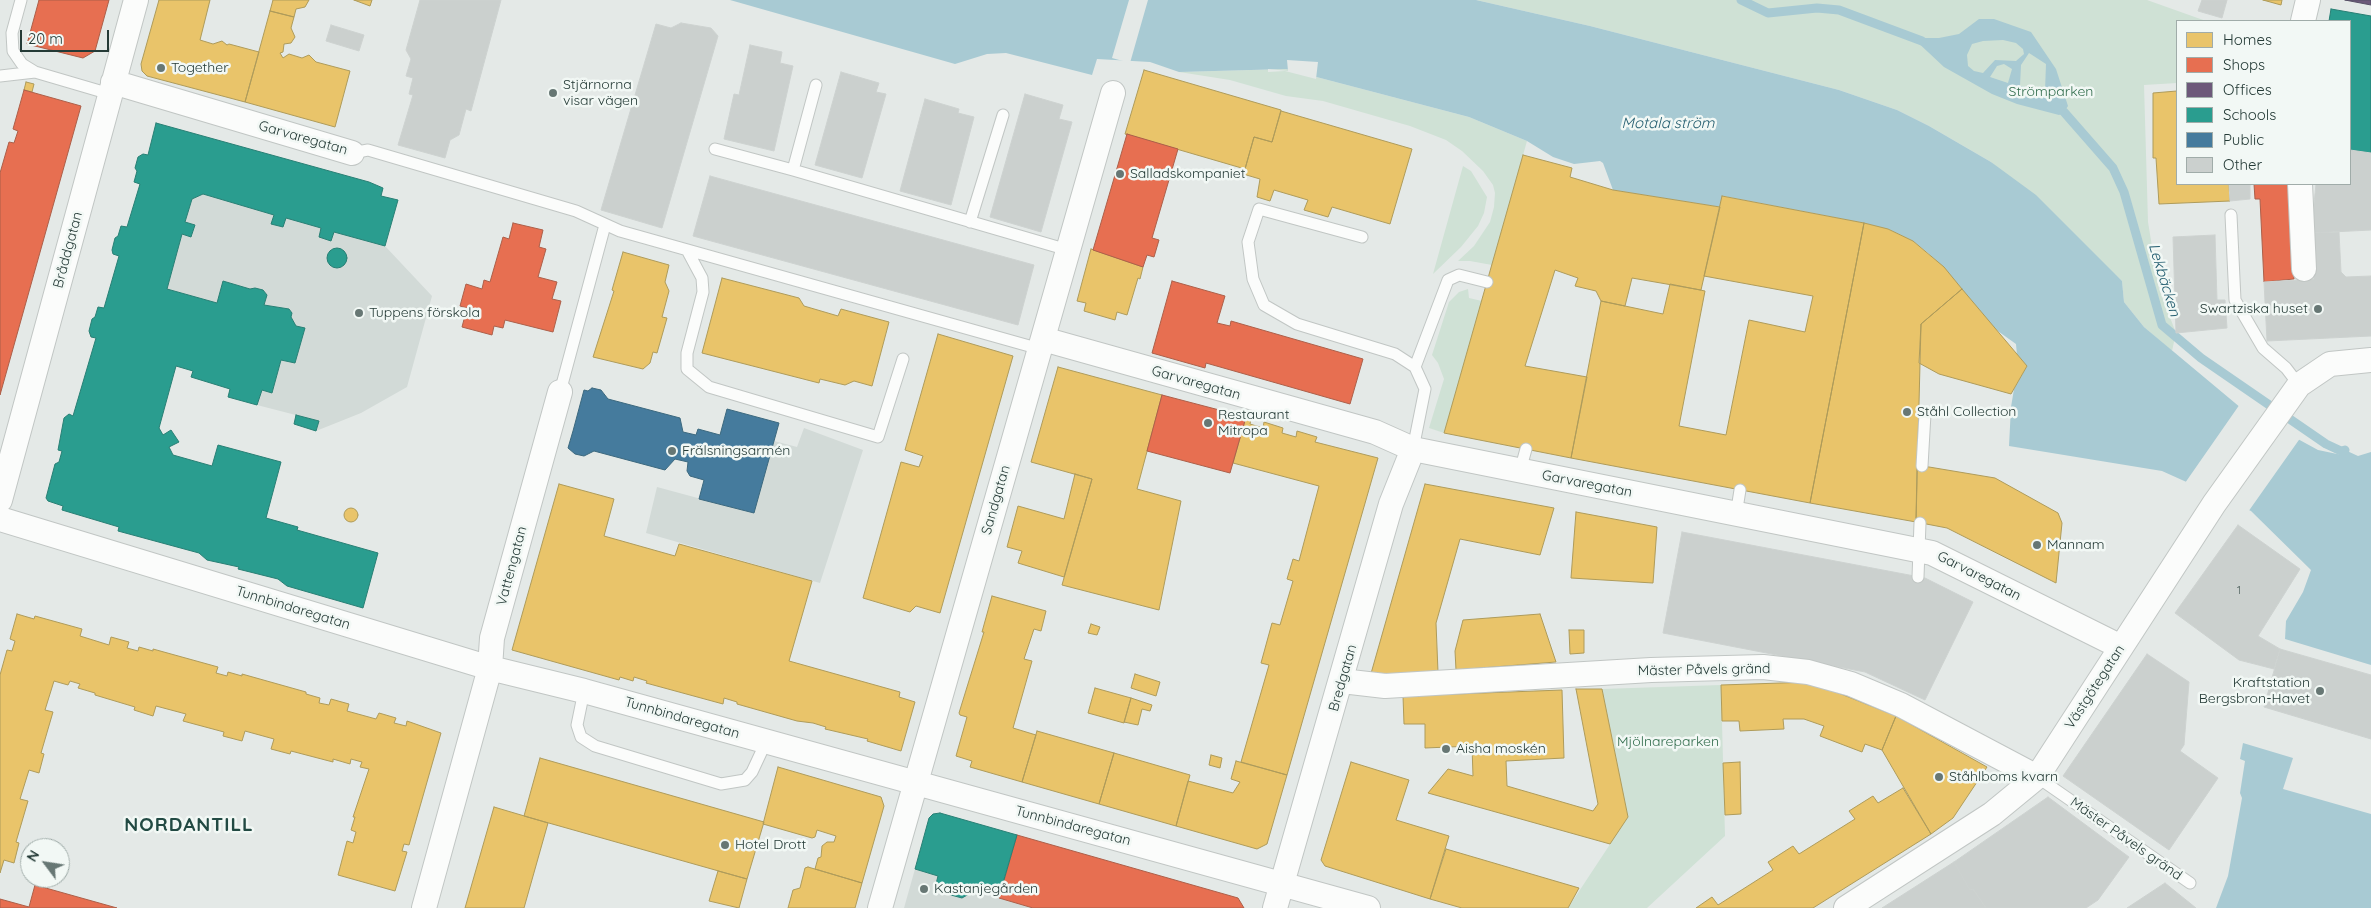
<!DOCTYPE html>
<meta charset="utf-8">
<style>
body{margin:0}
#map{position:relative;width:2371px;height:908px;overflow:hidden;background:#e4e9e7;font-family:Quicksand,sans-serif}
canvas{display:block}
.legend{position:absolute;left:2176px;top:20px;width:175px;height:165px;box-sizing:border-box;background:#f2f8f5;border:1px solid #a0aca9;margin:0;padding:6px 9px;list-style:none;font-size:15px;color:#243a36}
.legend li{display:flex;align-items:center;gap:10px;height:25px}
.legend b{width:25px;border:1px solid #a0aca9}
.north{position:absolute;left:20px;top:838px;width:50px;height:50px;box-sizing:border-box;background:#f2f8f5;border:1px solid #a0aca9;border-radius:50%;rotate:301deg;font-size:14px;font-weight:700;line-height:20px;text-align:center;color:#243a36}
.north::after{content:'';display:block;margin:auto;width:18px;height:22px;background:#677774;clip-path:polygon(50% 0,100% 100%,50% 72%,0 100%)}
.scale{position:absolute;left:20px;top:30px;width:89px;height:22px;box-sizing:border-box;border:2px solid #243a36;border-top:0;padding-left:6px;font-size:15px;line-height:18px;white-space:nowrap;color:#243a36;-webkit-text-stroke:4px #f2f8f5;paint-order:stroke}
</style>
<div id="map">
<canvas width="2371" height="908"></canvas>
<ul class="legend">
<li><b style="height:14px;background:#e9c46a"></b>Homes</li>
<li><b style="height:14px;background:#e76f51"></b>Shops</li>
<li><b style="height:14px;background:#6d597a"></b>Offices</li>
<li><b style="height:14px;background:#2a9d8f"></b>Schools</li>
<li><b style="height:14px;background:#457b9d"></b>Public</li>
<li><b style="height:14px;background:#cbd0ce"></b>Other</li>
</ul>
<div class="north">N</div>
<div class="scale">20 m</div>
</div>
<script>
const context = document.querySelector('canvas').getContext('2d');
context.lineJoin = 'round';
function fill(path, color) {
  context.fillStyle = color;
  context.fill(path, 'evenodd');
}
function poly(rows) {
  const path = new Path2D();
  for (const r of rows) {
    if (r.length === 3) {
      path.moveTo(r[0] + r[2], r[1]);
      path.arc(r[0], r[1], r[2], 0, 2 * Math.PI);
      continue;
    }
    path.moveTo(r[0], r[1]);
    for (let i = 2; i < r.length; i += 2) path.lineTo(r[i], r[i + 1]);
  }
  return path;
}
function strokePath(path, color, width, dash) {
  context.strokeStyle = color;
  context.lineWidth = width;
  context.lineCap = dash ? 'butt' : 'round';
  context.setLineDash(dash || []);
  context.stroke(path);
}
function write(font, color, halo, rows, align = 'center') {
  context.font = font + ' Quicksand,sans-serif';
  context.lineWidth = 5;
  context.setLineDash([]);
  context.textBaseline = 'middle';
  context.strokeStyle = halo;
  context.fillStyle = color;
  for (const [text, x, y, turn = 0] of rows) {
    context.save();
    context.translate(x, y);
    context.rotate((+turn || 0) * Math.PI / 180);
    context.textAlign = isNaN(turn) ? turn : align;
    if (halo) context.strokeText(text, 0, 0);
    context.fillText(text, 0, 0);
    context.restore();
  }
}
fill(poly([
 [203,194,274,215,272,224,283,227,286,218,321,228,331,241,334,232,385,246,432,296,407,387,361,413,316,431,319,421,257,405,262,390,272,393,281,360,295,363,305,329,296,326,291,317,292,313,289,309,264,305,267,295,263,290,250,289,224,281,217,303,167,289,182,234,192,236,195,225,185,222,192,199],
 [804,428,863,450,820,583,646,533,657,487,753,513,774,441,797,447],
 [915,869,938,876,936,884,940,892,962,898,969,894,972,885,1000,893,999,898,1033,908,904,908]
]), '#d2dad7');
fill(poly([
 [1476,0,2147,0,2206,21,2177,21,2177,83,2144,85,2148,222,2159,289,2176,333,2172,351,2144,327,2124,302,2122,281,1991,162,1929,126,1897,110,1839,90,1590,26],
 [1286,69,1469,117,1527,141,1492,265,1470,261,1458,261,1474,246,1490,222,1494,207,1495,193,1493,185,1483,171,1462,151,1446,140,1410,126,1323,101,1286,96,1230,80,1179,72],
 [1463,166,1471,171,1487,197,1484,213,1478,226,1461,247,1433,274],
 [1468,289,1469,298,1482,301,1444,433,1429,428,1444,379,1438,363,1432,355,1449,302,1459,292],
 [1721,685,1725,836,1647,908,1568,908,1628,817,1602,689]
]), '#cfe1d5');
fill(poly([
 [730,0,1476,0,1590,26,1839,90,1897,110,1929,126,1991,162,2036,195,2122,281,2124,302,2144,327,2241,408,2318,450,2342,455,2345,450,2358,456,2371,452,2371,665,2285,639,2286,621,2303,592,2311,570,2251,511,2162,471,2009,446,2011,407,2014,389,2027,366,2017,355,2016,344,1995,329,1944,268,1928,253,1913,241,1888,229,1864,223,1723,196,1720,207,1613,190,1603,163,1600,161,1574,164,1553,157,1527,141,1469,117,1286,69,1179,72,1150,62,1097,59,1092,75,1006,53,987,54,955,64],
 [1979,19,1994,19,2031,32,2056,69,2068,106,2064,112,2059,115,2017,104,1992,94,1944,67,1913,38,1939,38,1959,34],
 [2003,40,2016,43,2023,49,2024,54,2016,61,1995,60,1983,73,1974,71,1968,66,1967,55,1972,44,1983,41],
 [2029,53,2046,64,2045,91,2020,86,2021,65],
 [2004,64,2012,69,2008,83,1990,77,1997,66],
 [2243,743,2293,758,2283,789,2371,814,2371,908,2216,908,2228,876,2242,798,2240,793,2245,761,2240,759]
]), '#a8cad3');
fill(poly([
 [1129,0,1148,0,1130,63,1112,58],
 [1287,60,1318,62,1316,79,1285,71,1268,72,1268,69,1288,71],
 [2240,404,2301,437,2248,512,2185,483]
]), '#e4e9e7');
const homes = poly([
 [159,0,210,0,200,40,213,44,222,41,227,45,229,44,259,52,245,102,147,76,142,71,141,64,159,0],
 [273,0,309,0,305,7,296,9,294,17,270,11,273,0],
 [354,0,372,0,370,6,354,0],
 [2263,0,2282,0,2281,5,2263,0],
 [270,11,294,17,291,28,295,37,291,43,284,44,283,52,280,53,283,58,289,54,302,58,309,55,316,62,350,71,335,127,245,102,270,11],
 [1144,70,1281,110,1272,142,1254,137,1245,169,1125,134,1144,70],
 [26,82,34,84,32,92,24,90,26,82],
 [2177,91,2177,184,2229,184,2230,201,2159,204,2156,158,2153,158,2153,93,2177,91],
 [1281,111,1412,149,1390,224,1332,207,1328,217,1304,210,1308,200,1274,190,1270,201,1257,197,1260,179,1243,174,1245,169,1254,137,1272,142,1281,111],
 [1523,155,1572,168,1570,177,1613,190,1720,207,1701,290,1632,278,1625,306,1601,301,1596,291,1575,286,1578,278,1555,270,1525,366,1587,377,1571,458,1444,433,1523,155],
 [1722,196,1864,223,1810,503,1571,458,1601,301,1663,314,1670,284,1705,291,1679,426,1726,435,1749,320,1805,332,1813,296,1704,276,1722,196],
 [1864,223,1888,229,1913,241,1944,267,1962,289,1921,324,1916,522,1810,503,1864,223],
 [1091,249,1143,267,1140,279,1138,278,1127,315,1117,312,1115,320,1084,311,1086,303,1077,301,1091,249],
 [623,252,669,265,665,282,669,291,662,317,667,318,657,353,653,352,650,363,643,369,593,357,614,291,612,290,623,252],
 [722,278,799,298,804,306,838,316,841,309,889,322,872,386,854,381,845,385,820,379,819,383,702,353,722,278],
 [1962,289,2027,366,2011,394,1939,374,1919,363,1921,324,1962,289],
 [938,334,1013,356,940,613,916,606,910,612,863,598,901,462,919,467,923,456,905,450,938,334],
 [1058,367,1162,395,1137,489,1181,501,1159,610,1062,585,1092,479,1031,462,1058,367],
 [1246,417,1251,419,1250,424,1263,428,1264,422,1283,428,1282,433,1296,437,1297,431,1317,437,1315,442,1378,458,1287,775,1241,762,1269,665,1261,663,1272,623,1280,625,1293,581,1287,579,1293,559,1299,561,1319,486,1233,463,1246,417],
 [1917,465,1995,478,2058,513,2062,523,2056,583,1947,528,1916,522,1917,465],
 [1075,474,1092,479,1064,577,1018,563,1022,551,1007,547,1018,506,1064,519,1075,474],
 [559,484,614,499,604,536,675,556,679,544,812,581,789,661,900,692,899,697,915,702,901,751,867,741,868,739,825,729,826,727,813,723,797,721,737,704,737,702,724,698,723,704,646,683,647,681,634,677,633,681,620,677,619,680,512,650,559,484],
 [1425,484,1554,508,1540,555,1460,539,1436,623,1438,672,1370,677,1425,484],
 [351,515,7],
 [1576,512,1657,527,1653,583,1571,578,1576,512],
 [992,596,1046,611,1041,631,1034,629,1024,659,1032,661,1013,728,1036,735,1022,782,970,767,972,761,956,756,967,717,960,715,959,713,984,632,982,632,992,596],
 [17,614,34,619,35,616,82,629,80,636,109,645,111,637,129,642,127,648,138,651,139,647,153,651,153,649,218,667,216,673,227,676,228,672,242,676,242,674,306,692,306,694,320,698,319,703,329,705,331,699,349,704,347,711,376,719,379,713,396,718,394,723,406,726,407,721,441,733,409,845,404,844,402,851,407,852,395,891,338,875,347,841,353,843,356,832,351,830,355,817,353,817,369,769,360,767,362,762,351,759,350,764,333,759,333,762,291,751,290,754,271,749,274,739,245,731,242,741,223,736,224,732,183,721,186,714,156,706,153,716,134,710,135,707,95,695,95,693,78,688,80,684,70,681,68,685,54,681,45,710,53,712,41,753,44,754,39,773,29,770,20,799,28,801,16,842,19,843,14,863,4,860,0,873,0,675,7,650,12,651,15,641,10,639,17,614],
 [1540,614,1556,662,1456,670,1455,651,1463,620,1540,614],
 [1091,624,1100,627,1097,635,1088,633,1091,624],
 [1569,630,1584,630,1584,653,1570,654,1569,630],
 [1135,674,1160,682,1156,696,1131,688,1135,674],
 [1811,682,1896,716,1882,750,1865,744,1862,752,1820,736,1824,726,1804,719,1783,719,1784,729,1740,731,1739,721,1722,721,1721,685,1811,682],
 [1095,688,1131,698,1124,723,1088,713,1095,688],
 [1576,689,1602,689,1628,817,1610,844,1428,793,1448,769,1473,776,1472,746,1425,748,1425,724,1404,724,1403,696,1562,690,1564,758,1506,761,1507,786,1593,811,1598,804,1576,689],
 [1131,698,1152,705,1150,711,1142,709,1138,725,1124,722,1131,698],
 [1896,716,1987,767,1953,818,1931,834,1882,750,1896,716],
 [1037,731,1114,753,1099,804,1022,782,1037,731],
 [1114,753,1190,775,1176,826,1099,804,1114,753],
 [1211,755,1222,758,1220,768,1209,765,1211,755],
 [540,758,764,822,747,879,524,816,540,758],
 [1236,761,1287,775,1267,844,1257,849,1176,826,1188,781,1233,793,1240,782,1231,779,1236,761],
 [1351,762,1409,780,1396,820,1449,836,1430,899,1325,866,1321,860,1351,762],
 [1740,762,1741,814,1725,815,1723,763,1740,762],
 [778,767,881,797,884,806,862,883,815,869,818,858,821,857,822,846,827,842,834,842,836,836,817,830,815,837,812,838,763,824,778,767],
 [1903,788,1931,834,1813,908,1696,908,1712,897,1718,905,1773,870,1768,862,1793,846,1799,854,1855,819,1849,811,1873,796,1878,803,1903,788],
 [494,807,548,823,524,908,465,908,494,807],
 [1446,849,1579,888,1568,908,1462,908,1430,899,1446,849],
 [808,867,862,883,855,908,788,908,793,890,800,888,805,868,808,867],
 [718,871,747,879,739,908,709,901,718,871]
]);
fill(homes, '#e9c46a');
strokePath(homes, '#ae9b5a', 1);
const shops = poly([
 [39,0,109,0,95,51,83,58,27,44,39,0],
 [24,90,81,106,0,395,0,173,9,142,14,143,18,131,13,129,24,90],
 [1127,134,1178,149,1152,238,1159,240,1154,257,1147,255,1143,267,1093,250,1127,134],
 [2254,184,2288,184,2294,279,2264,282,2260,199,2255,199,2254,184],
 [513,223,543,230,539,247,546,249,538,277,557,282,552,299,561,301,553,332,505,320,503,328,494,326,492,335,462,327,467,308,460,306,466,284,482,289,484,280,490,282,503,237,509,239,513,223],
 [1172,281,1225,296,1217,323,1230,326,1231,321,1363,359,1350,404,1206,363,1205,368,1152,353,1172,281],
 [1162,395,1246,417,1230,473,1147,451,1162,395],
 [1017,835,1238,898,1244,908,1033,908,999,898,1017,835],
 [35,885,117,908,0,908,0,899,29,907,35,885]
]);
fill(shops, '#e76f51');
strokePath(shops, '#ac5f49', 1);
const offices = poly([
 [2345,0,2371,0,2371,5,2345,0]
]);
fill(offices, '#6d597a');
strokePath(offices, '#575066', 1);
const schools = poly([
 [2331,9,2371,16,2371,153,2350,150,2350,21,2329,21,2331,9],
 [156,123,369,182,383,188,381,196,398,200,385,246,334,232,331,241,319,237,321,228,286,218,283,227,271,224,274,215,203,194,192,199,185,222,195,225,191,237,182,234,167,289,217,303,223,281,250,289,255,288,263,290,267,295,264,305,289,309,292,313,291,317,296,326,305,328,295,363,281,360,272,393,262,390,257,405,228,397,230,389,191,377,193,371,176,366,159,428,163,435,171,430,179,442,169,447,173,455,212,466,218,445,281,462,266,518,298,527,297,530,378,553,363,608,287,586,278,579,238,569,239,567,207,560,199,553,118,531,119,527,62,510,63,506,48,501,46,498,55,464,59,462,62,451,58,450,64,418,69,414,73,416,96,338,91,337,89,331,92,319,95,317,98,307,104,308,119,256,113,254,112,250,115,238,118,236,121,226,127,227,140,184,134,182,137,171,135,168,138,157,143,154,148,155,156,123],
 [337,258,10],
 [296,415,319,421,316,431,294,424,296,415],
 [940,813,1017,835,1000,893,972,885,969,894,962,898,940,892,936,884,938,876,915,869,929,818,933,814,940,813]
]);
fill(schools, '#2a9d8f');
strokePath(schools, '#287f74', 1);
const public = poly([
 [592,388,601,390,608,399,680,418,683,432,696,435,698,429,720,435,727,409,779,423,754,513,699,499,704,480,690,476,687,471,688,462,675,459,665,470,594,451,584,456,575,454,568,448,573,431,584,390,588,391,592,388]
]);
fill(public, '#457b9d');
strokePath(public, '#3b687e', 1);
strokePath(poly([
 [1741,0,1768,13,1817,8,1839,10,1922,41],
 [2055,105,2064,112,2113,168,2124,192,2162,325,2201,358,2326,444,2341,451,2345,450]
]), '#a8cad3', 9);
const building = poly([
 [420,0,501,0,471,111,466,109,459,135,450,140,445,158,398,145,413,95,409,94,413,78,406,76,411,59,406,50,420,0],
 [2202,0,2227,0,2222,18,2198,11,2202,0],
 [681,23,711,28,718,36,662,228,601,210,656,24,671,28,681,23],
 [331,25,364,35,359,51,326,41,331,25],
 [750,45,782,52,780,63,793,66,774,151,724,139,734,94,739,95,750,45],
 [841,72,879,83,876,92,886,94,862,178,815,165,841,72],
 [1025,94,1063,105,1059,119,1072,122,1041,232,990,217,1025,94],
 [925,99,959,109,958,113,974,117,951,205,900,191,925,99],
 [2350,150,2371,153,2371,230,2311,233,2316,184,2350,184,2350,150],
 [710,176,1034,265,1018,325,693,236,710,176],
 [2229,184,2254,184,2250,185,2250,199,2230,201,2229,184],
 [2339,232,2341,272,2346,277,2371,276,2371,336,2267,341,2264,282,2314,279,2311,233,2339,232],
 [2215,235,2217,300,2225,300,2227,328,2176,333,2173,237,2215,235],
 [2238,525,2300,569,2258,636,2280,649,2274,669,2239,660,2175,613,2238,525],
 [1682,532,1925,578,1973,602,1925,700,1865,672,1663,633,1682,532],
 [2280,649,2371,675,2371,739,2264,707,2280,649],
 [2147,654,2189,682,2184,745,2180,751,2218,778,2169,850,2063,776,2147,654],
 [2048,797,2129,857,2098,900,2086,908,1986,908,1973,889,1970,890,1954,862,2048,797],
 [1954,862,1970,890,1973,889,1986,908,1882,908,1954,862],
 [2165,883,2196,908,2127,908,2165,883]
]);
fill(building, '#cbd0ce');
strokePath(building, '#cdd2d0', 1);
const service = poly([
 [21,0,12,33,13,51,22,64,35,72,110,94],
 [0,76,35,72],
 [715,149,793,170,1068,250],
 [352,153,368,150,576,211,620,231,1040,349],
 [793,170,816,85],
 [2231,215,2235,300,2263,348,2286,368,2299,385],
 [970,222,1003,115],
 [1362,237,1259,209,1248,242,1253,279,1264,305,1297,324,1395,354,1415,367,1425,389,1413,449],
 [687,250,702,278,703,292,687,353,687,369,709,387,878,437,903,359],
 [1415,367,1448,280,1459,275,1487,282],
 [560,392,605,225],
 [1922,466,1925,414],
 [1520,471,1526,449],
 [1736,515,1740,490],
 [1918,577,1920,523],
 [584,691,577,725,581,737,595,746,721,784,745,780,752,772,766,742],
 [2037,777,2190,883]
]);
const minor = poly([
 [2303,21,2308,0],
 [113,82,352,153],
 [2300,184,2304,269],
 [1043,339,1375,432,1413,449,1932,553,2121,647],
 [0,500,136,0],
 [0,519,490,668,584,691,1368,908],
 [1342,681,1385,686,1651,670,1763,667,1808,672,1851,684,1901,705,2037,777],
 [424,908,490,668,492,638,560,392],
 [880,908,1113,93],
 [1275,908,1391,504,1413,449],
 [1846,908,1992,814,2037,777,2214,504,2299,385,2330,364,2371,360]
]);
strokePath(service, '#c1c6c4', 13);
strokePath(minor, '#c1c6c4', 26);
strokePath(service, '#fbfcfb', 11);
strokePath(minor, '#fbfcfb', 24);
for (const [x, y, r, color] of [
 [161,68,5,"#677774"],
 [553,93,5,"#677774"],
 [1120,174,5,"#677774"],
 [2318,309,5,"#677774"],
 [359,313,5,"#677774"],
 [1907,412,5,"#677774"],
 [1208,423,5,"#677774"],
 [672,451,5,"#677774"],
 [2037,545,5,"#677774"],
 [2320,691,5,"#677774"],
 [1446,749,5,"#677774"],
 [1939,777,5,"#677774"],
 [725,845,5,"#677774"],
 [924,889,5,"#677774"]
]) {
  const dot = new Path2D();
  dot.arc(x, y, r, 0, 2 * Math.PI);
  context.fillStyle = color;
  context.fill(dot);
  strokePath(dot, '#f2f8f5', 2);
}
write('11px', '#4e605d', null, [
 ["1",2239,591]
]);
write('14px', '#243a36', '#f2f8f5', [
 ["Together",171,68],
 ["Stjärnorna",563,85],
 ["visar vägen",563,101],
 ["Salladskompaniet",1130,174],
 ["Swartziska huset",2308,309,"right"],
 ["Tuppens förskola",369,313],
 ["Ståhl Collection",1917,412],
 ["Restaurant",1218,415],
 ["Mitropa",1218,431],
 ["Frälsningsarmén",682,451],
 ["Mannam",2047,545],
 ["Kraftstation",2310,683,"right"],
 ["Bergsbron-Havet",2310,699,"right"],
 ["Aisha moskén",1456,749],
 ["Ståhlboms kvarn",1949,777],
 ["Hotel Drott",735,845],
 ["Kastanjegården",934,889]
], 'left');
write('14px', '#326d4d', '#f2f8f5', [
 ["Strömparken",2051,92],
 ["Mjölnareparken",1668,742]
]);
write('14px', '#243a36', '#f2f8f5', [
 ["Garvaregatan",303,138,16],
 ["Bråddgatan",68,250,-75],
 ["Garvaregatan",1196,383,16],
 ["Garvaregatan",1587,484,11],
 ["Sandgatan",996,500,-74],
 ["Vattengatan",512,566,-75],
 ["Garvaregatan",1979,576,27],
 ["Tunnbindaregatan",293,608,17],
 ["Mäster Påvels gränd",1704,670,-1],
 ["Bredgatan",1343,678,-74],
 ["Västgötegatan",2095,687,-57],
 ["Tunnbindaregatan",682,718,16],
 ["Tunnbindaregatan",1073,826,15],
 ["Mäster Påvels gränd",2126,839,35]
]);
write('italic 15px', '#245e70', '#f2f8f5', [
 ["Motala ström",1668,123],
 ["Lekbäcken",2164,280,73]
]);
context.letterSpacing = '1px';
write('bold 19px', '#224a43', '#f2f8f5', [
 ["NORDANTILL",189,825]
]);
context.letterSpacing = '0px';
</script>
